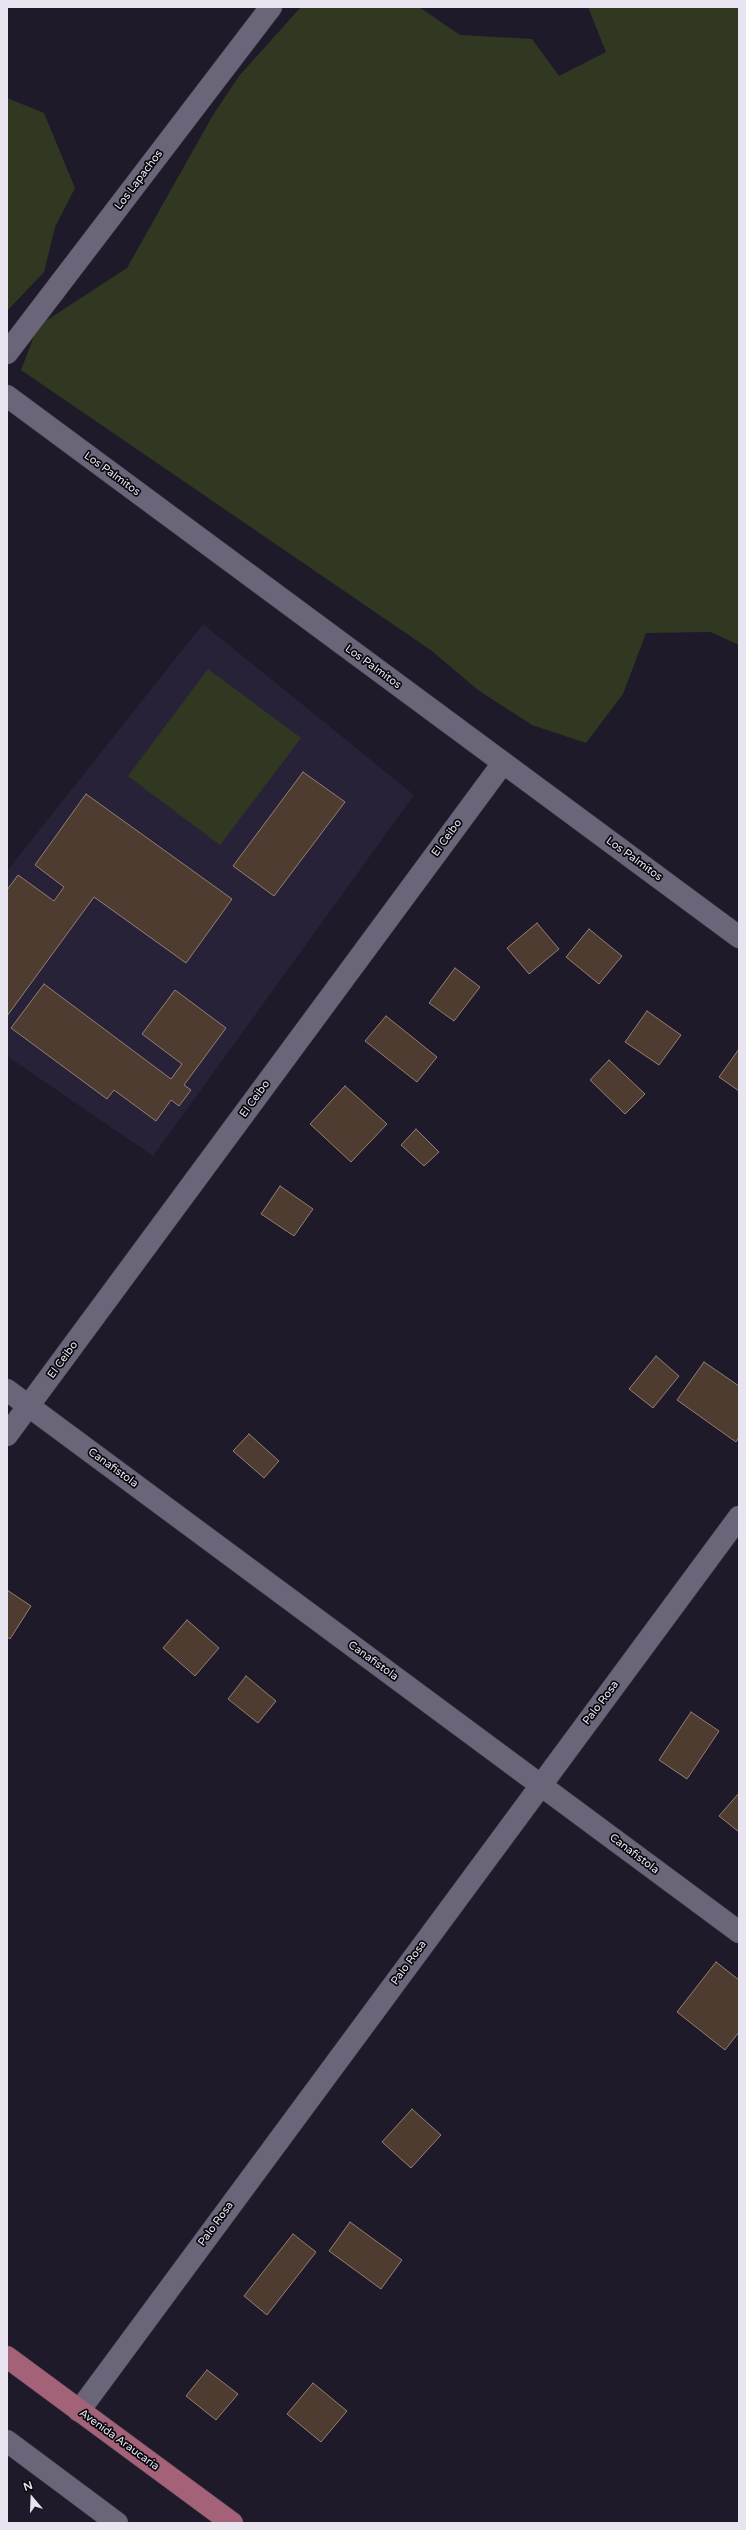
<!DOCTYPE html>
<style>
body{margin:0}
#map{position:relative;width:746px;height:2530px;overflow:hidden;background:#1f1a2a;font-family:"Varela Round",sans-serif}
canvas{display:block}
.frame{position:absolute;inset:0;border:8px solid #e8e5f0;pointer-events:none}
.north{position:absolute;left:12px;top:2478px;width:40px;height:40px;-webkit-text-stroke:3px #08060d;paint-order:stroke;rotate:341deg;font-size:11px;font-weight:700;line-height:16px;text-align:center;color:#e8e5f0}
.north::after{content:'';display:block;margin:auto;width:14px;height:18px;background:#e8e5f0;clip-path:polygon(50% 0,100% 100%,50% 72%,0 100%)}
</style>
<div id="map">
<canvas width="746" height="2530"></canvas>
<div class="frame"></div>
<div class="north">N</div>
</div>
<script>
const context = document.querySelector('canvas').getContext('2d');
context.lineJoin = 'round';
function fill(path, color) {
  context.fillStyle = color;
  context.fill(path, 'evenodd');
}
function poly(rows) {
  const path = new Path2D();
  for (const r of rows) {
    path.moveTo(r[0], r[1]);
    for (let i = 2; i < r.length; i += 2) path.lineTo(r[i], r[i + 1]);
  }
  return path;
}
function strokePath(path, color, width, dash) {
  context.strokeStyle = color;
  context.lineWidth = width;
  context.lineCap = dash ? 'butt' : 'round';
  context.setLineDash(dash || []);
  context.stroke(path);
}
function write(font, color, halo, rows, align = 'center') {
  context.font = font + ' "Varela Round",sans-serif';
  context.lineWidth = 3.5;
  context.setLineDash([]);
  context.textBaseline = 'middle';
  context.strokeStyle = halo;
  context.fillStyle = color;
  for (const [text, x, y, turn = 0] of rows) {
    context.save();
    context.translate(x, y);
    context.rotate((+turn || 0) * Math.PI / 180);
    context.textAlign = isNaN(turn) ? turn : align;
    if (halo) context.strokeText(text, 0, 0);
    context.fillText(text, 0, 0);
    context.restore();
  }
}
fill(poly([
 [203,624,414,795,153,1156,7,1056,7,871]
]), '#282238');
fill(poly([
 [301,7,419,7,460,35,532,39,559,76,606,52,588,7,739,7,739,645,711,632,646,633,623,694,586,743,532,725,478,690,432,651,21,370,38,326,127,268,213,115,239,76],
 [7,98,44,113,75,188,55,227,44,272,7,311],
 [208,669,301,738,220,845,128,776]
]), '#313822');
const building = poly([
 [303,772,345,802,274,896,233,866,303,772],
 [86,794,232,899,186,963,94,897,7,1016,7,890,18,875,54,901,64,887,35,865,86,794],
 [537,923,559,949,529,974,507,948,537,923],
 [589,929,622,956,599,984,566,957,589,929],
 [455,968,480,987,454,1021,429,1003,455,968],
 [44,984,171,1079,182,1064,142,1034,175,990,226,1028,184,1085,191,1090,179,1106,171,1100,156,1121,114,1090,107,1099,11,1028,44,984],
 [647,1011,681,1035,659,1065,625,1042,647,1011],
 [386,1016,437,1057,417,1082,365,1041,386,1016],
 [739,1049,739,1091,719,1077,739,1049],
 [609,1060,645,1094,625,1114,590,1080,609,1060],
 [345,1086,387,1124,351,1162,310,1124,345,1086],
 [416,1129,439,1152,424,1166,401,1145,416,1129],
 [280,1186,313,1209,294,1236,261,1214,280,1186],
 [656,1356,679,1376,653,1408,629,1389,656,1356],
 [704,1362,739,1386,739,1437,736,1442,677,1400,704,1362],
 [249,1434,279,1461,264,1478,233,1451,249,1434],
 [7,1590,31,1606,10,1639,7,1637,7,1590],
 [187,1620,219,1648,195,1676,163,1648,187,1620],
 [246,1676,276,1701,258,1723,228,1699,246,1676],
 [691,1712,719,1731,687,1779,659,1760,691,1712],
 [739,1793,739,1832,719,1816,739,1793],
 [716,1962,739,1980,739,2032,725,2050,677,2012,716,1962],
 [412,2109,441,2135,411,2168,382,2142,412,2109],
 [350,2222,402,2260,381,2289,329,2251,350,2222],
 [293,2234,316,2252,267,2315,244,2296,293,2234],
 [207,2370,238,2394,216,2420,186,2396,207,2370],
 [313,2383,347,2411,321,2442,287,2414,313,2383]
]);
fill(building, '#4e3c31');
strokePath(building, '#947f73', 1);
const minor = poly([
 [7,353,271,7],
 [7,396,739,937],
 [7,1390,739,1932],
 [7,1435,503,763],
 [79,2411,739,1517],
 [7,2441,117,2523]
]);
const major = poly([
 [7,2357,232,2523]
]);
strokePath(minor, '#3a3643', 23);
strokePath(major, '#3a3643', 23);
strokePath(minor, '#6a6579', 22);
strokePath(major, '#a36278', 22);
write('11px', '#e8e5f0', '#08060d', [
 ["Los Lapachos",139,180,-53],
 ["Los Palmitos",112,474,36],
 ["Los Palmitos",373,667,36],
 ["El Ceibo",447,838,-54],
 ["Los Palmitos",634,859,36],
 ["El Ceibo",255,1099,-54],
 ["El Ceibo",63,1360,-54],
 ["Canafistola",113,1468,36],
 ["Canafistola",373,1661,36],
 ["Palo Rosa",601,1703,-53],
 ["Canafistola",634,1854,37],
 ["Palo Rosa",409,1963,-54],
 ["Palo Rosa",216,2224,-54],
 ["Avenida Araucaria",119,2440,36]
]);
</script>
